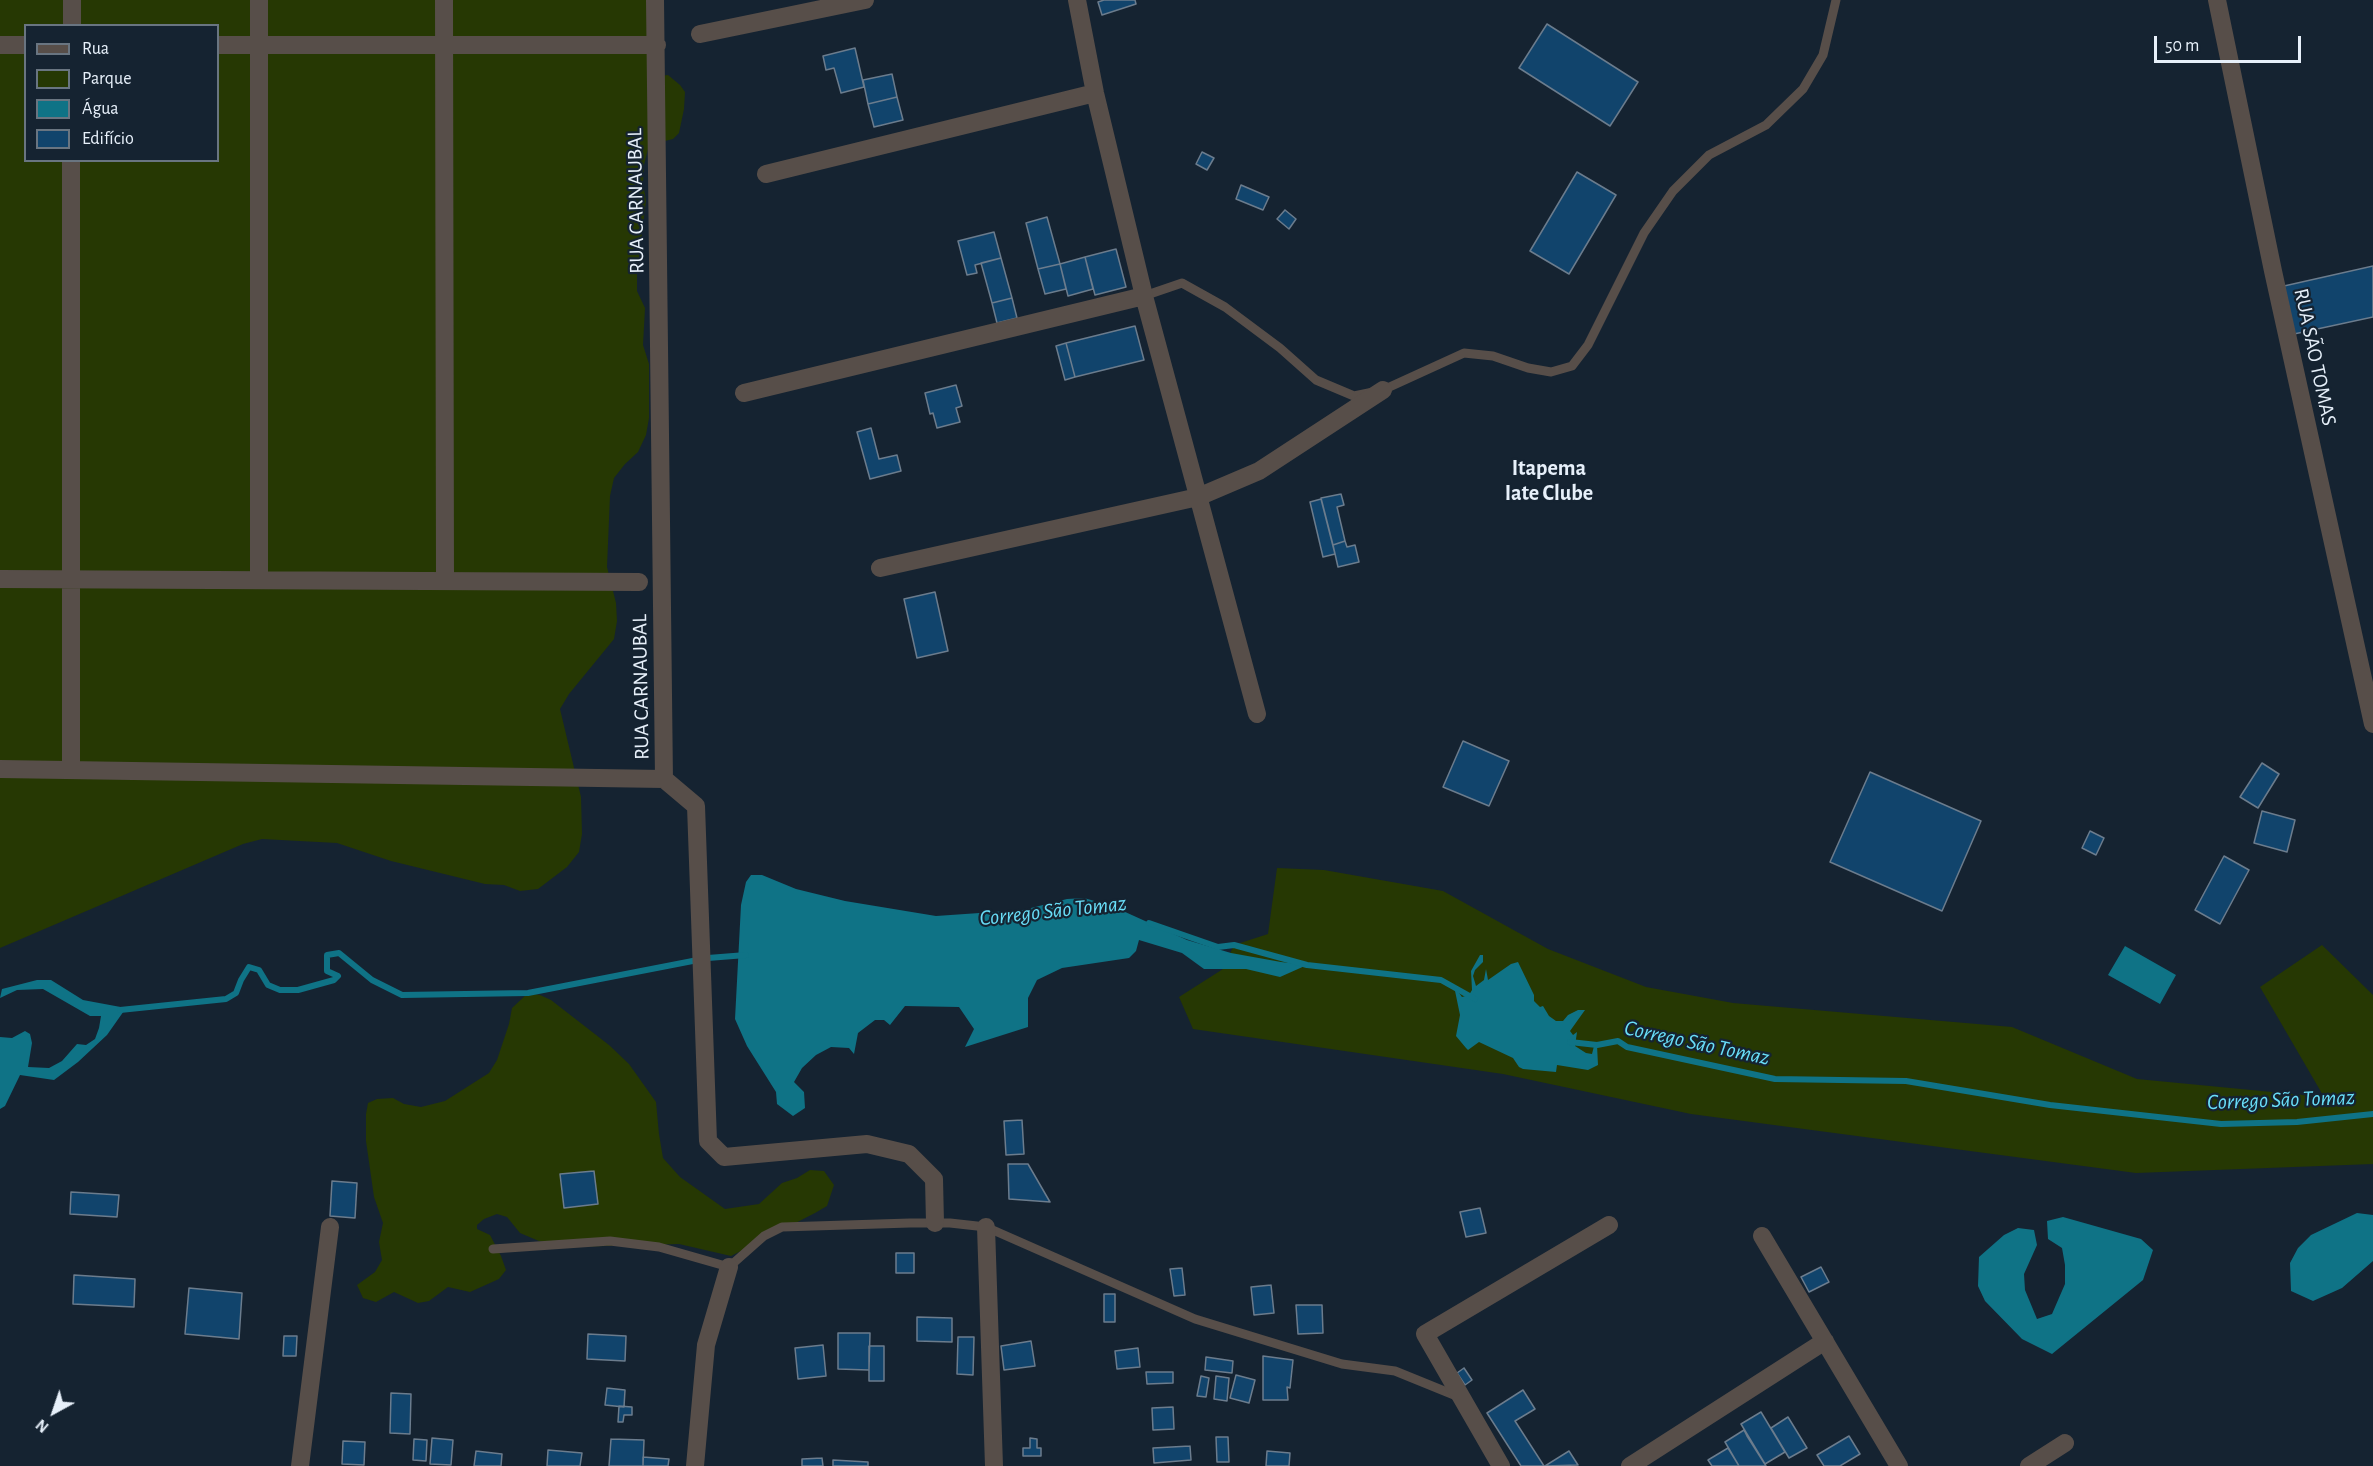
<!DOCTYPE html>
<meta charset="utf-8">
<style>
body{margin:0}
#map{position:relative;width:2373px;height:1466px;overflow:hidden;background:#152331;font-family:"Alegreya Sans",sans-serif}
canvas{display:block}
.legend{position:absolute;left:24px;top:24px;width:195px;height:138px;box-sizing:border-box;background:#152331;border:2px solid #697581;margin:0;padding:8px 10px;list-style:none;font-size:18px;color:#e7f0fa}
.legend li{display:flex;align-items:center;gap:12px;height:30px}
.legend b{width:30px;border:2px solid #697581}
.north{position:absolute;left:24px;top:1382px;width:60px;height:60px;-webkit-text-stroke:4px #152331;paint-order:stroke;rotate:220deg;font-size:16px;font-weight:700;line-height:24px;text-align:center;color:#e7f0fa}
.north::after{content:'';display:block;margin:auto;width:21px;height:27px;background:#e7f0fa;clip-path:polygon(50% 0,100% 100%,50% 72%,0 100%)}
.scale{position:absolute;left:2154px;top:36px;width:147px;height:27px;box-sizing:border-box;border:3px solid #e7f0fa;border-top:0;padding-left:8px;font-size:18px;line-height:21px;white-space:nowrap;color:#e7f0fa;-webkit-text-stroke:4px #152331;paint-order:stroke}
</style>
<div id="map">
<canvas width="2373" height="1466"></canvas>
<ul class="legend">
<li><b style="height:8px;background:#574e49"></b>Rua</li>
<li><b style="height:16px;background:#263803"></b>Parque</li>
<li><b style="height:16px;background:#0f7386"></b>Água</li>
<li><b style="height:16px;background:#11446c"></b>Edifício</li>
</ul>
<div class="north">N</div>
<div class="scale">50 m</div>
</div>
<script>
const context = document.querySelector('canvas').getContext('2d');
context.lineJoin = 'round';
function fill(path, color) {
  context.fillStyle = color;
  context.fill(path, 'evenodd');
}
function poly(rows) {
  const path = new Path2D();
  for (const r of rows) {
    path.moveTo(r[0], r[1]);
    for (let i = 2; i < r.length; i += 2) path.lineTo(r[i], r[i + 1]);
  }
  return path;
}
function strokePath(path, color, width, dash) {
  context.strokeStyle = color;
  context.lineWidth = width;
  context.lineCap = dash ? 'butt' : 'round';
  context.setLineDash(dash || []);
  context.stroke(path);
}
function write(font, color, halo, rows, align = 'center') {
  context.font = font + ' "Alegreya Sans",sans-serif';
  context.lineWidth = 4.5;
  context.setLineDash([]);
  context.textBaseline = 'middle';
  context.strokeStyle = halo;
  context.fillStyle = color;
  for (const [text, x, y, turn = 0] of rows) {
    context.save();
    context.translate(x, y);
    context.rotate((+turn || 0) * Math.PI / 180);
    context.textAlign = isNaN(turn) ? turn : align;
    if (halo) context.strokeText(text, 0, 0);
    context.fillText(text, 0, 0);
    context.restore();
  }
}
fill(poly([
 [0,0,663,0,660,76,668,75,680,85,685,92,684,109,679,133,673,139,649,145,644,165,643,183,646,201,637,274,637,291,645,308,643,345,649,364,649,418,646,435,638,452,625,464,614,478,610,496,607,567,616,603,617,621,614,639,569,694,560,709,581,797,582,834,579,852,567,867,538,889,520,891,504,885,485,884,391,861,337,843,262,839,243,844,0,948],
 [26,26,218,26,218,160,26,160],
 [1277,868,1324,870,1443,891,1548,949,1646,987,1733,1003,2012,1027,2137,1079,2324,1097,2260,987,2322,945,2373,995,2373,1164,2136,1173,1691,1114,1503,1074,1193,1029,1179,997,1223,969,1234,945,1268,934],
 [528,993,540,995,551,1000,609,1045,629,1064,656,1102,659,1134,663,1158,680,1177,725,1209,759,1204,782,1183,797,1178,810,1170,824,1171,834,1185,827,1206,815,1213,731,1256,679,1244,571,1247,539,1241,520,1233,507,1217,497,1214,484,1219,477,1225,477,1229,490,1235,501,1256,506,1270,499,1279,470,1292,448,1287,429,1301,418,1303,394,1292,376,1302,363,1298,357,1285,375,1272,382,1260,379,1242,383,1223,374,1197,366,1141,366,1114,368,1103,377,1099,393,1098,404,1104,421,1107,445,1101,489,1073,497,1060,509,1024,512,1008]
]), '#263803');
fill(poly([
 [751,875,762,875,796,889,845,901,936,916,1023,910,1067,899,1084,898,1112,906,1187,940,1231,953,1281,962,1307,965,1280,977,1246,969,1204,969,1182,953,1139,940,1136,951,1129,958,1062,968,1037,980,1028,998,1028,1027,965,1047,974,1029,959,1007,905,1006,890,1025,884,1020,875,1020,858,1033,854,1054,849,1048,831,1047,816,1055,802,1068,794,1082,804,1092,805,1108,793,1116,777,1104,776,1092,747,1046,735,1019,741,905,746,882],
 [2125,946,2176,975,2160,1004,2108,975],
 [1480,955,1483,955,1483,962,1475,970,1473,976,1476,986,1484,980,1486,969,1488,980,1511,964,1518,962,1534,995,1534,1001,1540,1007,1543,1006,1549,1016,1556,1021,1563,1021,1568,1015,1578,1010,1585,1010,1570,1031,1573,1035,1577,1032,1575,1046,1586,1053,1592,1054,1594,1046,1597,1045,1598,1065,1588,1070,1557,1065,1556,1072,1523,1069,1519,1067,1513,1058,1479,1042,1468,1050,1466,1048,1456,1036,1460,1015,1454,986,1462,997,1469,995,1472,990,1471,971],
 [37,980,51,980,83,1000,126,1008,107,1035,78,1062,54,1080,20,1075,5,1106,0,1109,0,1037,12,1038,25,1031,30,1034,32,1043,28,1067,49,1068,62,1061,77,1044,86,1045,95,1039,99,1028,101,1016,90,1016,43,989,17,990,0,998,2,989],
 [2357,1213,2373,1215,2373,1261,2342,1288,2313,1301,2291,1291,2290,1263,2298,1248,2311,1235],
 [2063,1217,2141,1239,2153,1250,2143,1280,2052,1354,2022,1339,1985,1301,1978,1286,1979,1257,2004,1235,2018,1228,2034,1230,2037,1245,2024,1274,2025,1290,2037,1319,2052,1314,2065,1284,2065,1265,2062,1248,2048,1239,2047,1221]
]), '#0f7386');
strokePath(poly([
 [1149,923,1218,947,1234,945,1307,965,1441,980,1475,999],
 [120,1010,226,999,236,993,241,980,249,967,259,970,268,985,280,990,298,990,334,980,338,976,327,971,327,955,339,953,372,980,402,995,528,993,708,958,746,955],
 [1570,1042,1597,1045,1618,1041,1627,1047,1775,1079,1906,1081,2050,1105,2221,1124,2297,1122,2373,1114]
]), '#0f7386', 6);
const building = poly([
 [1104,0,1135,0,1136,4,1102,15,1098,2,1104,0],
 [1547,24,1638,82,1610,126,1519,68,1547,24],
 [855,48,864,87,841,93,834,68,826,70,823,56,855,48],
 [892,74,897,97,868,104,863,80,892,74],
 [897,97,903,120,874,127,868,104,897,97],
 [1202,152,1214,158,1207,170,1196,164,1202,152],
 [1577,172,1616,195,1569,274,1530,251,1577,172],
 [1241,185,1269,197,1263,210,1236,199,1241,185],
 [1285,210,1296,219,1289,229,1277,219,1285,210],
 [1047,217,1060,264,1038,269,1026,223,1047,217],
 [994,232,1001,258,975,265,977,273,967,275,958,241,994,232],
 [1116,249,1126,287,1095,295,1085,257,1116,249],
 [1085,257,1093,289,1068,296,1060,264,1085,257],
 [1001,258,1012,298,992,303,981,263,1001,258],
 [1060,264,1066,289,1045,294,1038,269,1060,264],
 [2373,266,2373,317,2294,334,2284,286,2373,266],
 [1012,298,1017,318,997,323,992,303,1012,298],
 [1135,326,1144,360,1075,377,1066,343,1135,326],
 [1066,343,1075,377,1065,380,1056,346,1066,343],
 [956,385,962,406,956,408,960,422,937,428,933,413,930,414,925,393,956,385],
 [871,428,879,459,897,455,901,471,870,479,857,432,871,428],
 [1341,494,1344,505,1337,507,1345,541,1333,545,1321,498,1341,494],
 [1321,499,1335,554,1323,557,1310,502,1321,499],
 [1345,541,1347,547,1355,545,1359,562,1338,567,1333,545,1345,541],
 [935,592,948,651,917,658,904,599,935,592],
 [1463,741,1509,761,1489,806,1443,787,1463,741],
 [2262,763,2279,774,2258,808,2240,797,2262,763],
 [1870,772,1981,821,1942,911,1830,862,1870,772],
 [2262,811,2295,820,2287,852,2254,843,2262,811],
 [2090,831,2104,838,2096,855,2082,848,2090,831],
 [2224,856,2249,870,2220,924,2195,910,2224,856],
 [1022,1120,1024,1154,1006,1155,1004,1121,1022,1120],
 [1008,1164,1028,1164,1050,1202,1009,1199,1008,1164],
 [594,1171,598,1204,564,1208,560,1174,594,1171],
 [332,1181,357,1183,355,1218,330,1216,332,1181],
 [71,1192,119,1195,117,1217,70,1214,71,1192],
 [1480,1208,1486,1233,1466,1237,1460,1212,1480,1208],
 [896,1253,914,1253,914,1273,896,1273,896,1253],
 [1821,1267,1829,1282,1809,1292,1801,1277,1821,1267],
 [1182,1268,1185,1295,1174,1296,1170,1269,1182,1268],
 [74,1275,135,1279,134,1307,73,1304,74,1275],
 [1271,1285,1274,1313,1254,1315,1251,1287,1271,1285],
 [189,1288,242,1293,239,1339,185,1334,189,1288],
 [1104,1294,1115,1294,1115,1322,1104,1322,1104,1294],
 [1296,1305,1322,1305,1323,1333,1298,1334,1296,1305],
 [917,1317,952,1318,952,1342,917,1341,917,1317],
 [838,1333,870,1333,869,1370,838,1369,838,1333],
 [588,1334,626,1336,625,1361,587,1359,588,1334],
 [284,1336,297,1336,296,1356,283,1356,284,1336],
 [958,1337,974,1337,973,1375,957,1374,958,1337],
 [1031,1341,1035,1366,1004,1370,1001,1346,1031,1341],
 [823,1345,826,1376,798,1379,795,1348,823,1345],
 [869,1346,884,1346,884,1381,869,1381,869,1346],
 [1138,1348,1140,1367,1117,1369,1115,1351,1138,1348],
 [1263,1356,1293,1360,1290,1388,1287,1387,1288,1400,1263,1400,1263,1356],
 [1206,1357,1233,1361,1232,1373,1205,1370,1206,1357],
 [1464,1368,1472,1380,1465,1385,1457,1373,1464,1368],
 [1146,1372,1173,1372,1173,1383,1147,1384,1146,1372],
 [1236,1375,1255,1380,1249,1403,1230,1398,1236,1375],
 [1201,1376,1209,1378,1206,1397,1197,1396,1201,1376],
 [1216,1376,1229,1378,1227,1401,1214,1399,1216,1376],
 [607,1388,625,1390,624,1407,605,1405,607,1388],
 [1523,1390,1535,1409,1515,1421,1544,1466,1521,1466,1487,1413,1523,1390],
 [391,1393,411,1394,410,1434,390,1433,391,1393],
 [619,1406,632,1407,632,1415,624,1415,623,1422,618,1422,619,1406],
 [1173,1407,1174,1429,1153,1430,1152,1408,1173,1407],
 [1761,1412,1785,1452,1765,1464,1741,1424,1761,1412],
 [1788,1417,1807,1448,1789,1458,1771,1428,1788,1417],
 [1744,1430,1747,1436,1766,1466,1739,1466,1725,1442,1744,1430],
 [1849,1436,1860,1454,1840,1466,1824,1466,1817,1455,1849,1436],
 [1216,1437,1228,1437,1229,1462,1217,1462,1216,1437],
 [432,1438,453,1440,451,1465,430,1464,432,1438],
 [1030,1438,1037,1439,1037,1448,1041,1448,1041,1456,1023,1456,1023,1448,1030,1448,1030,1438],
 [414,1439,427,1440,426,1461,413,1460,414,1439],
 [611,1439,644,1440,643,1466,609,1466,611,1439],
 [343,1441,365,1442,364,1465,342,1464,343,1441],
 [1190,1446,1191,1460,1154,1463,1153,1448,1190,1446],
 [1728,1448,1739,1466,1712,1466,1708,1460,1728,1448],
 [548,1450,582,1453,580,1466,547,1466,548,1450],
 [476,1451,502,1454,501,1466,474,1466,476,1451],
 [1267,1451,1290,1453,1289,1466,1266,1466,1267,1451],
 [1569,1451,1578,1465,1545,1466,1569,1451],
 [643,1457,669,1459,668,1466,643,1466,643,1457],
 [822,1458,823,1466,802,1466,802,1459,822,1458],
 [833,1460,868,1462,868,1466,833,1466,833,1460]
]);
fill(building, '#11446c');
strokePath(building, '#6b7c8d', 1.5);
strokePath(poly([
 [1144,296,1182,283,1225,307,1280,348,1316,380,1354,396,1383,390,1464,353,1493,356,1528,368,1551,372,1572,366,1588,345,1644,233,1673,191,1709,155,1766,125,1803,89,1823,55,1836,0],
 [493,1249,610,1241,659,1247,729,1267,764,1236,782,1227,910,1223,950,1223,986,1227,1195,1319,1342,1364,1395,1371,1459,1397]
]), '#574e49', 9);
strokePath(poly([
 [259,0,259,580],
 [444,0,445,581],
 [655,0,664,779,696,806,708,1141,724,1157,867,1144,909,1154,934,1179,935,1223],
 [1077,0,1095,93,1144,296,1257,714],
 [2217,0,2273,271,2373,724],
 [72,26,72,0],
 [700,34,865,0],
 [0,45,26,45],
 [218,45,657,45],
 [766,174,1095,93],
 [744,393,1144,296],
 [880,568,1198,497,1259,471,1383,390],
 [0,579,639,582],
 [0,769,664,779],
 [71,770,71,160],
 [986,1227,994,1466],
 [1762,1236,1899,1466],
 [300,1466,330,1227],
 [695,1466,706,1345,729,1267],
 [1501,1466,1425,1334,1609,1225],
 [1630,1466,1825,1341],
 [2029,1466,2065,1443]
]), '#574e49', 18);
write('21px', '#e7f0fa', '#152331', [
 ["RUA CARNAUBAL",636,201,-91],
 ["RUA SÃO TOMAS",2315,357,78],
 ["RUA CARNAUBAL",641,687,-91]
]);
write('bold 22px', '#e7f0fa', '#152331', [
 ["Itapema",1549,468],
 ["Iate Clube",1549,493]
]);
write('italic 22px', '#68ddf7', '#152331', [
 ["Corrego São Tomaz",1053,911,-6],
 ["Corrego São Tomaz",1697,1043,12],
 ["Corrego São Tomaz",2281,1100,-2]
]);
</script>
